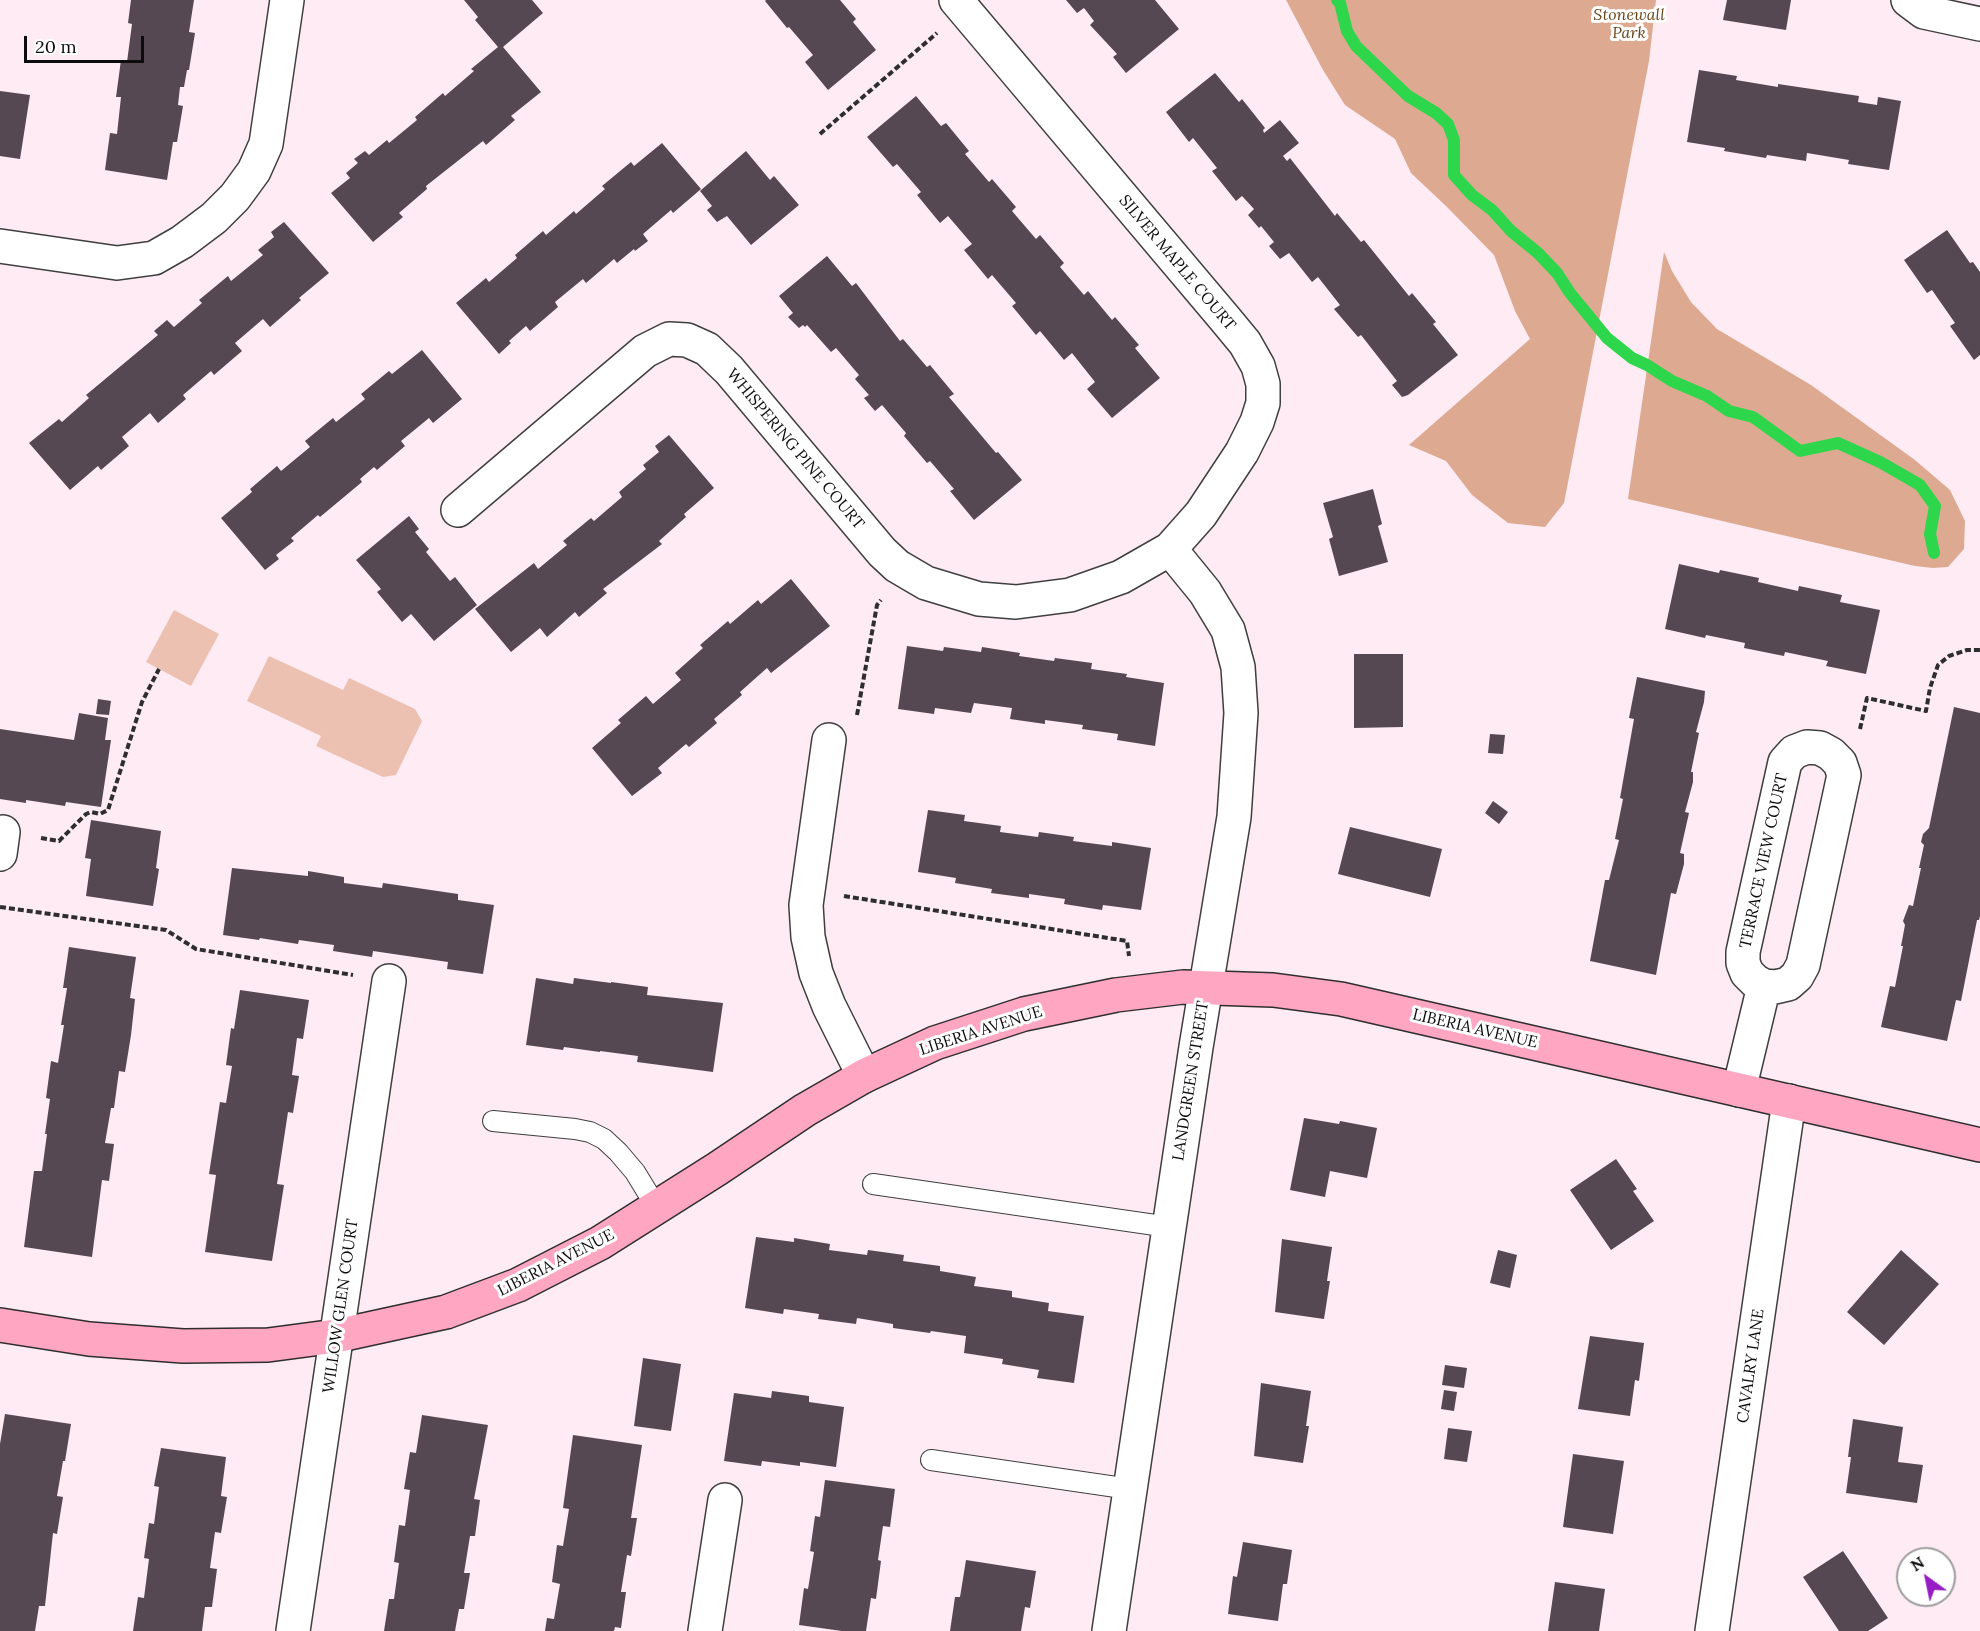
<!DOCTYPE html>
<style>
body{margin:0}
#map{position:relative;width:1980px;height:1631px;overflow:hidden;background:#ffebf3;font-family:Lora,serif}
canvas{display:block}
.north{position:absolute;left:1896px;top:1547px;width:60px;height:60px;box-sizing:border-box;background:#fff;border:2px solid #9e9e9e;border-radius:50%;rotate:327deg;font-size:16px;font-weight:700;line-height:24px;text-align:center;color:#0c0c0c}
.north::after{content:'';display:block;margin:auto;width:21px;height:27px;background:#971cc4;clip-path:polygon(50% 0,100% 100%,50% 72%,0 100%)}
.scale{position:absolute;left:24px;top:36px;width:120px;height:27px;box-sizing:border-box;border:3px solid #0c0c0c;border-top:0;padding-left:8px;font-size:18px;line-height:21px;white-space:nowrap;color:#0c0c0c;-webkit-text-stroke:4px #fff;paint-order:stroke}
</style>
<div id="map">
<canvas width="1980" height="1631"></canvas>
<div class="north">N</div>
<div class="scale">20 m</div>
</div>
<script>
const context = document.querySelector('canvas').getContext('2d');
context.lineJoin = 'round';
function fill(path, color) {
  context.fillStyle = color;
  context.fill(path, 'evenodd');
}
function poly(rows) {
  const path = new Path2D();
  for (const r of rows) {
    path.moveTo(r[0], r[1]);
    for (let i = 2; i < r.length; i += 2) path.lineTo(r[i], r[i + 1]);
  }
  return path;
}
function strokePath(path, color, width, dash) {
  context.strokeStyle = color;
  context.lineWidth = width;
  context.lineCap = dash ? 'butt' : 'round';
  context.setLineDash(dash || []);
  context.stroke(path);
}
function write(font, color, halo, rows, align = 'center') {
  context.font = font + ' Lora,serif';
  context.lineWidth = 6;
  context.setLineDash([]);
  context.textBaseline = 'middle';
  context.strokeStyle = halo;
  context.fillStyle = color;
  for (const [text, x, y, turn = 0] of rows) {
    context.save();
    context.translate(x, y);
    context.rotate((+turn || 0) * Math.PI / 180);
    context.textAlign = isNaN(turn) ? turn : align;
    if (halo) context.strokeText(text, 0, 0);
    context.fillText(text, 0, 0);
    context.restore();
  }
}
fill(poly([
 [174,610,219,634,191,686,146,662],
 [269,656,343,690,349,678,415,709,422,721,396,775,383,777,316,746,321,736,247,701]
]), '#ecc1b2');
fill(poly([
 [1286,0,1656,0,1649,61,1564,503,1545,527,1508,523,1472,495,1446,461,1409,445,1530,339,1515,311,1494,255,1448,208,1411,173,1395,139,1345,105,1323,70],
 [1664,252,1672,271,1691,302,1717,329,1811,385,1915,460,1950,490,1965,521,1964,549,1948,567,1933,568,1915,566,1628,499]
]), '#ddaa91');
strokePath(poly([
 [1337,0,1340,3,1347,31,1356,46,1408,96,1436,113,1448,124,1454,140,1454,175,1472,195,1492,210,1511,231,1538,253,1557,273,1570,293,1607,338,1632,358,1647,365,1672,381,1707,396,1729,411,1753,417,1800,451,1838,443,1880,462,1920,485,1935,506,1930,534,1934,553]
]), '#2ed64c', 12);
fill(poly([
 [131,0,194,0,189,32,195,33,189,70,187,70,184,87,180,87,178,105,183,106,177,142,173,142,167,180,105,170,110,133,117,134,121,97,116,97,121,60,127,62,132,24,128,23],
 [464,0,532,0,543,13,503,47,541,92,511,116,515,120,486,145,483,141,426,186,427,189,399,213,403,217,373,242,331,193,350,178,346,173,358,163,354,159,365,151,369,155,387,140,389,143,417,120,415,117,443,93,445,96,474,71,471,69,498,47,475,20,478,17],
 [766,0,840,0,856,19,853,22,876,50,828,90,805,62,813,55,789,27,787,28,765,1],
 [1066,0,1155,0,1179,29,1126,73,1113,57,1117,54,1090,25,1094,21,1084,8,1077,13],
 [1727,0,1791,0,1786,30,1723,20],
 [1699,70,1737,76,1736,80,1778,87,1778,84,1859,96,1858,102,1877,105,1878,97,1901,101,1889,170,1848,164,1849,160,1807,153,1806,161,1767,155,1766,158,1724,151,1725,148,1687,142],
 [1215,73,1239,102,1242,99,1265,128,1263,130,1264,133,1280,120,1299,143,1283,156,1287,161,1290,158,1335,216,1337,213,1361,242,1364,240,1409,296,1412,293,1436,322,1433,324,1458,355,1408,395,1402,397,1392,385,1397,381,1361,335,1358,337,1334,309,1340,305,1318,277,1312,282,1289,253,1280,259,1269,246,1274,242,1261,226,1259,228,1248,215,1254,209,1242,196,1236,201,1212,171,1217,168,1193,138,1189,142,1166,112],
 [0,91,30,95,20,159,0,156],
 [916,96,941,126,946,123,969,151,965,154,989,182,992,179,1016,207,1012,211,1036,239,1040,235,1064,263,1060,267,1084,295,1088,291,1112,320,1115,317,1139,345,1135,348,1160,378,1112,418,1087,389,1095,382,1072,353,1064,360,1040,331,1036,335,1012,306,1016,303,992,275,988,279,964,250,972,244,948,216,940,223,917,195,921,192,897,164,893,167,867,137],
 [662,143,701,189,673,213,671,210,643,234,648,241,635,251,634,249,617,263,614,259,586,283,583,279,555,302,558,307,530,331,526,326,509,341,511,343,499,354,456,303,486,278,489,282,517,258,515,255,543,231,546,235,574,211,576,214,605,189,602,186,631,162,634,166],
 [746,151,770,180,774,176,799,205,751,245,727,216,717,222,707,210,712,206,700,191],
 [284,222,329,273,299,298,301,300,270,327,263,319,235,343,242,351,214,375,211,371,183,395,186,399,158,423,150,413,122,437,129,446,101,470,98,466,70,490,29,443,59,419,62,422,89,398,86,395,158,335,154,331,167,320,174,327,202,303,199,300,228,276,231,281,263,255,258,250,274,237,271,232],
 [1947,230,1970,263,1973,262,1980,272,1980,355,1974,360,1950,326,1955,323,1932,290,1927,293,1904,260],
 [827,256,852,286,856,283,900,341,903,339,927,367,930,365,954,394,949,397,996,453,998,452,1022,480,974,520,950,491,954,489,930,461,927,463,904,436,906,433,882,405,875,411,864,398,869,395,855,379,859,375,836,348,831,352,807,325,805,327,803,325,799,328,788,317,793,313,779,296],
 [422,350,462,399,433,423,429,418,401,441,405,446,377,470,374,467,360,479,362,482,320,517,318,515,291,538,294,541,276,555,279,559,265,570,221,518,252,492,250,489,277,466,281,471,310,447,305,441,333,418,336,422,365,399,361,394,389,371,392,374],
 [669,435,714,488,684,514,686,517,659,541,662,544,603,589,607,593,579,617,575,612,547,637,540,628,511,652,475,609,534,563,538,569,567,545,563,541,591,518,594,521,622,497,619,492,646,469,643,465,659,452,655,446],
 [1373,489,1382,524,1378,526,1388,562,1339,576,1329,539,1333,537,1323,503],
 [409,516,419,529,415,532,429,549,426,552,450,581,455,577,477,605,434,641,411,614,402,622,377,592,381,589,356,560],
 [1679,564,1719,573,1720,570,1759,578,1758,582,1798,591,1799,586,1842,595,1840,602,1880,610,1866,674,1826,666,1828,661,1785,652,1784,656,1744,648,1745,643,1706,635,1705,638,1665,629],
 [791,579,830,626,771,673,767,668,740,692,742,695,714,719,717,723,689,747,686,744,658,768,662,773,632,796,592,748,621,723,618,720,646,696,653,704,681,680,675,673,703,648,700,645,728,621,730,624,758,600,761,604],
 [907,646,943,651,944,647,981,652,982,647,1020,653,1019,656,1054,661,1055,658,1092,663,1091,669,1127,674,1126,677,1164,683,1155,746,1117,740,1118,734,1082,729,1083,725,1045,720,1045,724,1010,719,1012,708,974,703,971,713,935,708,934,714,898,709],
 [1354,654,1403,654,1403,727,1354,728],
 [1637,677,1705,691,1704,702,1696,732,1699,733,1691,772,1693,772,1693,782,1685,812,1689,813,1680,853,1684,854,1684,864,1676,894,1671,893,1656,975,1590,961,1605,880,1609,880,1619,840,1615,839,1623,799,1620,798,1634,719,1629,718],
 [98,699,111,701,109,715,96,714],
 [1954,707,1980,713,1980,916,1979,920,1977,920,1961,1001,1956,1000,1947,1041,1881,1027,1890,986,1895,987,1903,946,1901,946,1905,925,1903,921,1909,905,1913,906,1921,868,1919,868,1924,845,1921,842,1923,834,1929,828],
 [79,713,108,718,105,740,111,740,101,807,66,802,65,806,26,800,26,803,0,799,0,729,74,740],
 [1490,734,1505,735,1503,754,1488,753],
 [1493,801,1508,812,1499,824,1485,813],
 [928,810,965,815,964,821,1001,826,1000,832,1038,837,1039,832,1074,837,1073,841,1112,846,1112,842,1151,848,1141,910,1103,905,1102,910,1064,904,1065,899,1029,894,1029,898,991,893,992,889,955,883,956,878,918,872],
 [91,820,161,831,156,868,159,869,153,906,86,896,91,859,85,858],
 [1350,827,1442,849,1430,897,1338,874],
 [232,868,308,876,308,871,344,877,344,883,382,888,383,883,458,894,458,900,494,905,483,974,447,969,448,962,373,951,372,957,333,951,334,945,299,940,298,944,260,938,259,940,223,935],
 [69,947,136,957,130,998,135,999,131,1035,125,1072,119,1071,114,1108,111,1108,105,1143,114,1144,109,1181,102,1180,92,1257,24,1247,34,1171,42,1171,47,1134,45,1134,50,1099,46,1098,51,1061,58,1063,64,1025,61,1025,67,988,63,988],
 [536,978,573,984,574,978,611,983,611,982,648,987,647,995,723,1003,713,1072,637,1062,638,1056,600,1051,600,1052,564,1047,563,1050,526,1045],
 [240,990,309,1000,303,1039,297,1038,292,1075,299,1076,293,1113,288,1112,277,1184,284,1185,272,1261,205,1252,216,1175,209,1174,220,1102,226,1103,232,1066,226,1065,231,1028,234,1029],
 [1304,1118,1339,1124,1340,1121,1377,1128,1367,1178,1330,1171,1325,1197,1290,1190],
 [1616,1159,1637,1189,1633,1191,1654,1221,1611,1250,1570,1190],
 [756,1237,794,1242,794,1238,830,1244,829,1250,867,1255,868,1250,904,1255,903,1261,940,1266,940,1271,976,1277,974,1286,1012,1291,1012,1297,1049,1303,1048,1311,1084,1316,1074,1383,1037,1378,1039,1370,1002,1364,1003,1359,964,1353,966,1336,931,1331,930,1333,893,1328,893,1324,857,1318,856,1324,818,1319,819,1314,784,1309,783,1314,745,1308],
 [1282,1239,1332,1247,1327,1281,1330,1281,1324,1319,1275,1312],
 [1498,1250,1517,1255,1510,1288,1490,1283],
 [1901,1250,1939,1284,1884,1345,1847,1312],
 [1590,1336,1644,1343,1639,1381,1635,1380,1630,1416,1578,1409],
 [643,1358,681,1364,671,1431,634,1426],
 [1445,1365,1467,1368,1464,1388,1442,1385],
 [1261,1383,1311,1391,1306,1426,1309,1426,1303,1463,1254,1456],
 [1444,1390,1457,1392,1454,1411,1441,1409],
 [772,1391,809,1396,809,1402,844,1407,836,1467,800,1462,800,1466,762,1461,761,1466,724,1461,734,1393,771,1398],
 [5,1414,71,1424,65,1461,63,1461,57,1496,63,1497,57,1534,53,1533,45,1606,39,1606,35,1631,0,1631,0,1444],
 [422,1415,488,1425,474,1499,480,1500,475,1536,470,1536,464,1573,470,1573,464,1609,459,1609,455,1631,384,1631,389,1599,394,1599,399,1563,394,1562,399,1525,405,1526,410,1490,404,1489,410,1452,416,1453],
 [1853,1419,1903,1427,1898,1462,1923,1465,1917,1503,1846,1493,1851,1457,1848,1457],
 [1448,1428,1472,1431,1467,1462,1444,1459],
 [573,1435,642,1445,631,1518,637,1518,631,1556,627,1555,621,1592,626,1592,621,1628,615,1627,614,1631,545,1631,547,1618,554,1619,560,1584,552,1582,557,1545,563,1546,569,1509,563,1508],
 [161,1448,226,1457,221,1496,227,1497,221,1533,215,1532,210,1568,217,1569,212,1607,205,1607,202,1631,133,1631,138,1597,144,1598,149,1559,144,1558,149,1523,154,1524,159,1487,154,1486],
 [1573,1454,1624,1461,1613,1534,1563,1527],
 [825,1480,895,1489,890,1527,883,1526,878,1560,881,1561,876,1599,871,1598,866,1631,842,1631,799,1625,804,1588,808,1589,814,1552,810,1551,815,1516,820,1517],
 [1243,1542,1292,1550,1287,1584,1283,1584,1278,1621,1228,1614,1233,1576,1237,1577],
 [1843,1551,1888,1618,1868,1631,1839,1631,1803,1577],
 [966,1560,1036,1571,1030,1608,1025,1607,1021,1631,950,1631,955,1597,960,1597],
 [1555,1582,1605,1589,1599,1631,1548,1631]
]), '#554853');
const lane = poly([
 [493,1121,575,1129,590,1132,604,1139,618,1152,635,1172,657,1208],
 [873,1184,1169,1227],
 [931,1460,1130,1489]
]);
const street = poly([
 [1908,0,1924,12,1980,24],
 [0,246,117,263,154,258,182,242,214,218,235,197,254,171,266,144,287,0],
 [458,510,645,351,669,339,687,340,707,349,729,370,882,552,897,566,926,583,979,599,1016,602,1070,595,1121,577,1170,549,1201,514,1242,452,1257,422,1263,403,1263,384,1258,366,1245,343,1226,320,956,0],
 [829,740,806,905,808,937,816,973,829,1006,864,1076],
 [1807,747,1820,748,1831,754,1840,763,1844,775,1803,965,1797,976,1788,984,1775,987,1764,986,1755,981,1747,973,1743,963,1743,952,1785,762,1794,752,1807,747],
 [0,854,3,832],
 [1739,1090,1764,986],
 [293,1631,389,981],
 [705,1631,725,1500],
 [1109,1631,1196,1047,1234,817,1241,713,1238,667,1228,630,1205,592,1170,549],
 [1712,1631,1789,1101]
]);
const secondary = poly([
 [0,1325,89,1339,183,1346,268,1345,336,1336,446,1312,518,1285,600,1243,717,1169,805,1110,864,1076,935,1043,1024,1014,1116,995,1183,987,1273,990,1341,999,1980,1145]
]);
strokePath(lane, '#3f3f3f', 22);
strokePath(street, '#3f3f3f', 36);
strokePath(secondary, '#2e2e2e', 36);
strokePath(poly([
 [820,134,937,33],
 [857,715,877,605,881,600],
 [1860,729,1867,698,1926,711,1930,688,1938,665,1949,656,1967,650,1980,650],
 [41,838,59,841,86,814,91,812,100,814,108,810,142,702,159,669],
 [844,896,1127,941,1129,956],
 [0,907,166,930,196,949,353,975]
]), '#2e2e2e', 4, [6, 3]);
strokePath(lane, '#fff', 20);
strokePath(street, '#fff', 33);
strokePath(secondary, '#ffa6c3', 33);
write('italic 16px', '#674619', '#fff', [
 ["Stonewall",1629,15],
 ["Park",1629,33]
]);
write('16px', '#0c0c0c', '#fff', [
 ["SILVER MAPLE COURT",1177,263,50],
 ["WHISPERING PINE COURT",795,449,50],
 ["TERRACE VIEW COURT",1764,861,-78],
 ["LIBERIA AVENUE",1475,1029,13],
 ["LIBERIA AVENUE",981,1031,-18],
 ["LANDGREEN STREET",1191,1081,-81],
 ["LIBERIA AVENUE",556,1263,-27],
 ["WILLOW GLEN COURT",341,1306,-82],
 ["CAVALRY LANE",1751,1366,-82]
]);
</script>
